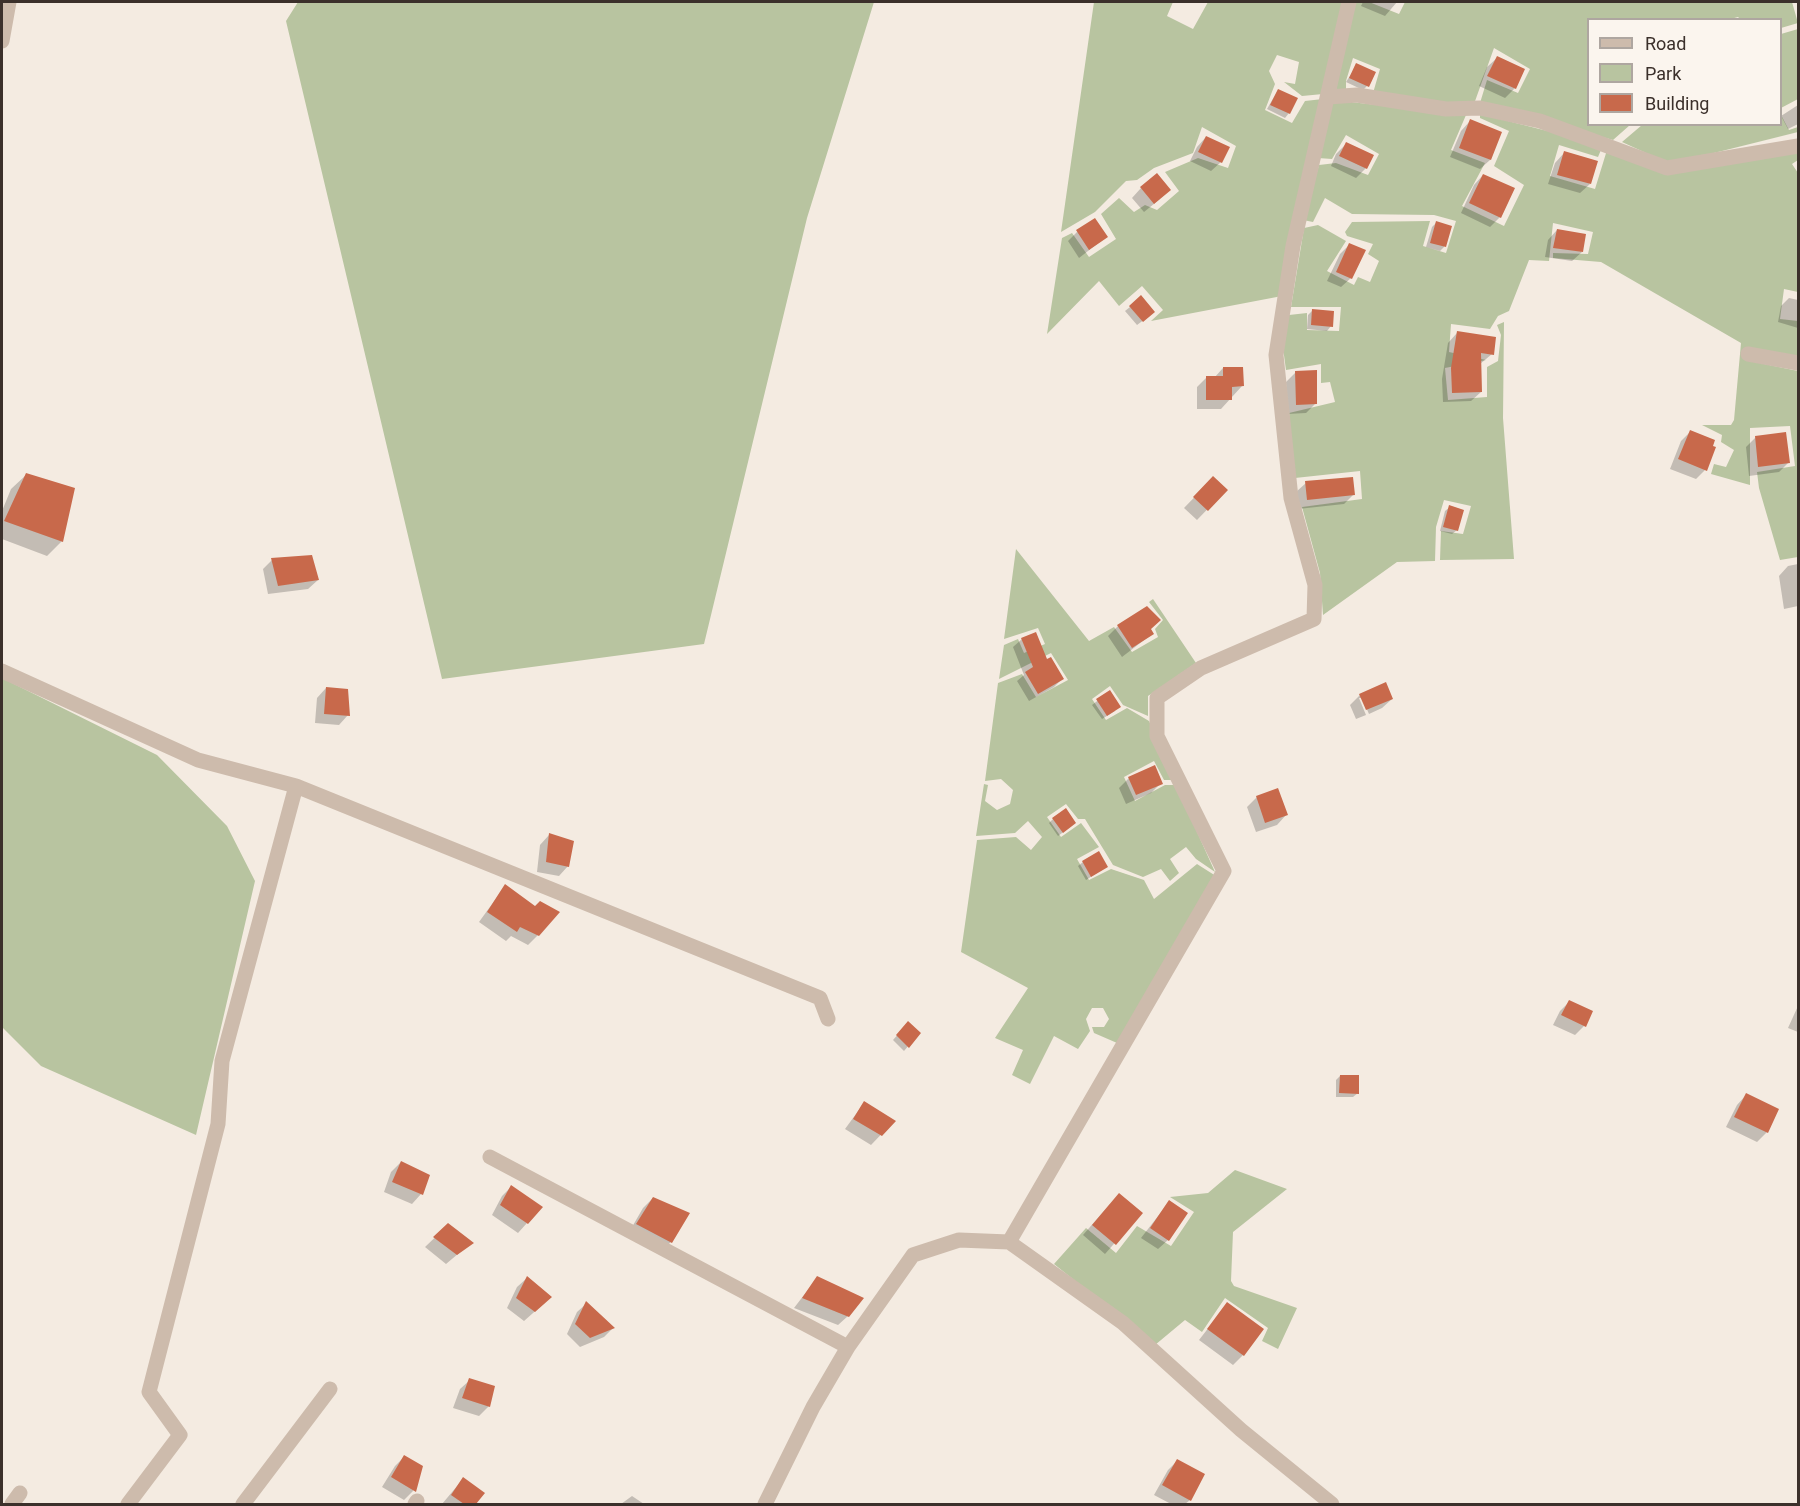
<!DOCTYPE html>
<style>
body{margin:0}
#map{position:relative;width:1800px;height:1506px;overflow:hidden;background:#f4ebe1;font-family:Roboto,sans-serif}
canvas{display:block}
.frame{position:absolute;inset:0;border:3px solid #3b302b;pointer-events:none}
.legend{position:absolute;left:1587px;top:18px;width:195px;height:108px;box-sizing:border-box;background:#fbf5ee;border:2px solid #aea6a0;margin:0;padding:8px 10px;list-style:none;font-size:18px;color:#3b302b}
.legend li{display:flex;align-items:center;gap:12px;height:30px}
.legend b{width:30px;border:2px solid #aea6a0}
</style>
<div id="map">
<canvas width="1800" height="1506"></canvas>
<div class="frame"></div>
<ul class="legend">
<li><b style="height:8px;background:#cdbbac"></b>Road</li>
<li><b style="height:16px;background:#b8c4a0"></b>Park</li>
<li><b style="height:16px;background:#c8694b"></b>Building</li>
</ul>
</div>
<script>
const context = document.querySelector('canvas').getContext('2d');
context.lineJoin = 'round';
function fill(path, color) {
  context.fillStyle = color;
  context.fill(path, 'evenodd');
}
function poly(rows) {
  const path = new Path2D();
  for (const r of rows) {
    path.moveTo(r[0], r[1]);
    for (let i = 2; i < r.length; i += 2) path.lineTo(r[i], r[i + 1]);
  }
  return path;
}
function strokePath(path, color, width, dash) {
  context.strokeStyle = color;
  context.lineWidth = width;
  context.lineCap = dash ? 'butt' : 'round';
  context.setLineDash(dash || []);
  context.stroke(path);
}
fill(poly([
 [298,2,874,2,807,218,704,644,442,679,286,21],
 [1094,2,1173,2,1167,16,1193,29,1208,2,1342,2,1323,94,1302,96,1284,82,1295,84,1299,62,1277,55,1269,71,1275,84,1265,110,1292,123,1305,101,1323,99,1282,296,1151,321,1163,310,1142,286,1119,306,1099,281,1047,334,1062,238,1072,233,1089,257,1116,239,1101,214,1119,198,1134,212,1145,205,1157,210,1179,191,1165,172,1198,158,1228,168,1236,146,1202,127,1193,153,1154,168,1137,180,1126,181,1095,212,1061,232],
 [1354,2,1369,2,1399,14,1405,2,1792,2,1798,23,1781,28,1780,20,1740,19,1738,17,1727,20,1588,20,1588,124,1630,125,1613,140,1480,103,1487,80,1518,93,1530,69,1494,48,1474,104,1447,105,1373,93,1380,69,1353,58,1346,81,1346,93,1333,91],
 [1798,29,1798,99,1781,108,1781,34],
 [1333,100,1466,115,1451,150,1485,163,1462,206,1504,226,1524,185,1494,166,1509,131,1480,118,1480,114,1603,145,1598,157,1559,145,1550,176,1595,189,1607,150,1665,174,1798,142,1798,160,1792,164,1798,173,1798,292,1784,289,1780,319,1798,321,1798,360,1745,360,1798,371,1798,557,1780,560,1759,488,1757,472,1795,466,1790,426,1750,428,1750,485,1711,474,1714,464,1726,467,1734,450,1721,442,1722,435,1702,425,1731,425,1734,420,1741,343,1601,262,1553,258,1553,253,1588,254,1593,232,1553,223,1549,261,1529,260,1509,311,1498,316,1490,329,1451,324,1449,352,1486,360,1445,368,1448,400,1487,397,1487,367,1498,361,1501,335,1497,325,1504,322,1503,418,1514,559,1440,560,1441,531,1463,534,1471,506,1444,500,1436,527,1435,561,1397,562,1323,615,1320,573,1302,507,1362,499,1360,471,1295,478,1289,413,1335,402,1330,382,1321,383,1321,364,1286,370,1283,348,1289,315,1307,313,1307,330,1339,331,1341,307,1291,307,1304,228,1318,225,1346,241,1327,271,1354,285,1358,277,1370,282,1379,261,1368,254,1373,244,1347,236,1345,232,1352,222,1430,221,1423,246,1446,253,1456,221,1434,215,1352,214,1325,198,1313,222,1303,220,1319,165,1336,163,1368,175,1379,154,1346,135,1332,159,1318,158],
 [1781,115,1789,130,1798,127,1798,132,1670,164,1622,142,1642,125,1780,124],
 [1016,549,1089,641,1114,627,1132,652,1158,637,1155,629,1163,620,1149,602,1153,599,1196,663,1148,696,1148,716,1123,705,1110,686,1092,699,1106,720,1127,708,1149,721,1175,780,1164,780,1154,761,1124,777,1135,801,1165,785,1176,785,1215,872,1196,859,1186,847,1170,859,1179,873,1170,881,1161,869,1143,877,1113,865,1085,819,1078,819,1066,804,1047,817,1061,837,1081,823,1099,847,1077,859,1089,880,1111,869,1144,880,1154,899,1197,864,1219,878,1124,1046,1094,1033,1092,1027,1104,1027,1109,1019,1103,1008,1092,1008,1086,1019,1090,1031,1078,1049,1054,1036,1030,1084,1012,1075,1023,1050,995,1038,1028,988,961,952,977,840,1016,837,1031,850,1042,837,1028,821,1015,833,976,836,984,784,988,785,985,801,997,810,1010,804,1013,790,1001,779,985,781,998,683,1022,674,1036,697,1068,680,1051,653,999,679,1004,645,1018,639,1024,653,1045,644,1038,628,1004,639],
 [2,678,157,755,227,826,255,881,196,1135,41,1066,2,1027],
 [1235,1170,1287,1189,1233,1232,1231,1281,1234,1286,1297,1308,1278,1349,1262,1341,1268,1328,1225,1298,1202,1332,1185,1320,1155,1345,1054,1264,1086,1228,1116,1253,1137,1226,1171,1246,1194,1212,1170,1197,1208,1193]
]), '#b8c4a0');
fill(poly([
 [1363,2,1397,2,1385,16,1361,6],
 [1497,58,1515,88,1505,98,1479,86,1487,67],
 [1357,65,1367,86,1363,90,1346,82],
 [1278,90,1289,113,1285,118,1267,109],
 [1798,105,1798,124,1788,129,1781,116],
 [1470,121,1500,133,1490,160,1480,169,1450,157,1461,131],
 [1206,137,1221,162,1211,171,1190,161,1197,147],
 [1346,144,1366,168,1356,178,1331,166,1336,154],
 [1564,153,1590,184,1580,193,1548,184,1555,163],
 [1483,175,1500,217,1490,227,1461,213,1474,185],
 [1141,188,1160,199,1144,212,1132,198],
 [1436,223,1450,227,1444,247,1440,251,1426,247,1432,227],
 [1557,230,1582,252,1572,261,1545,257,1548,240],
 [1077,232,1106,237,1079,258,1068,241],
 [1350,244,1351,278,1341,287,1327,281,1340,254],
 [1789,298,1798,300,1798,328,1778,322,1781,306],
 [1130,307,1149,316,1137,325,1125,311],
 [1312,311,1331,326,1327,331,1307,329,1308,315],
 [1457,333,1492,354,1480,364,1481,392,1471,401,1443,402,1442,379,1448,343],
 [1223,368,1242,386,1221,409,1197,409,1197,387,1206,378,1214,378],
 [1296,372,1315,404,1306,413,1287,414,1286,382],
 [1691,431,1705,470,1696,479,1670,469,1681,441],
 [1756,437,1788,463,1779,472,1749,476,1746,447],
 [26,475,62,541,47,556,2,539,2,511,11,489],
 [1213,478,1226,490,1197,520,1184,508],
 [1306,483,1354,494,1344,504,1298,509,1296,492],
 [1450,507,1457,530,1452,534,1440,531,1445,511],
 [272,560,318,580,308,589,268,594,263,569],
 [1798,564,1798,606,1784,609,1779,576,1788,566],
 [1118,626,1149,629,1152,634,1122,657,1108,636],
 [1022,639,1062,679,1054,687,1029,701,1017,681,1024,675,1013,647],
 [326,688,348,715,339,725,315,723,317,698],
 [1109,692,1115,711,1102,719,1092,705],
 [1360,695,1392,699,1382,708,1369,714,1362,698,1359,698,1366,715,1356,719,1350,705],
 [1129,778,1161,783,1151,793,1126,804,1119,788],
 [1257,797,1286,815,1277,825,1256,832,1247,807],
 [1053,819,1070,827,1058,836,1049,823],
 [549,835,568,866,559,876,537,872,540,845],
 [1083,862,1106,867,1086,880,1078,866],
 [505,886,538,935,528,945,511,936,506,941,479,922],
 [1569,1002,1584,1026,1575,1035,1553,1025,1560,1011],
 [1798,1006,1798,1032,1788,1028],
 [908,1023,919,1033,904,1051,893,1040],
 [1340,1076,1358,1093,1353,1097,1336,1097,1336,1080],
 [1746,1095,1767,1132,1757,1142,1726,1127,1737,1105],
 [864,1103,894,1121,871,1145,845,1129],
 [401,1162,428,1175,421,1194,412,1204,384,1192,391,1172],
 [511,1187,527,1223,518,1233,492,1215,502,1196],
 [653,1198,671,1242,661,1251,628,1234,643,1208],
 [1169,1202,1168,1240,1158,1249,1141,1238],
 [1110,1204,1141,1213,1105,1254,1083,1235],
 [448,1225,471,1243,446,1264,425,1247],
 [527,1278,541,1306,524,1321,507,1308,517,1287],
 [817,1278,848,1316,838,1325,794,1308],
 [587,1303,613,1328,604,1337,580,1347,567,1334,577,1312],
 [1227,1304,1243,1355,1233,1365,1199,1340],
 [470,1380,489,1406,479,1416,453,1408,460,1389],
 [404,1457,421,1467,413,1491,404,1500,382,1487,395,1466],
 [1177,1461,1190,1500,1185,1504,1171,1504,1154,1495,1168,1470],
 [463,1479,483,1494,474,1504,442,1504],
 [632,1496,644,1504,621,1504]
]), '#0003');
fill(poly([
 [1497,56,1525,69,1516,89,1487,76],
 [1356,63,1376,72,1369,87,1349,78],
 [1278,89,1298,98,1290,114,1270,105],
 [1470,119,1502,132,1491,160,1459,148],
 [1206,136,1230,147,1222,163,1198,152],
 [1346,142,1374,155,1367,169,1339,156],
 [1564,151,1598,161,1591,184,1557,175],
 [1157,173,1171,190,1154,204,1140,187],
 [1483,174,1515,188,1501,218,1469,203],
 [1095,218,1108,237,1089,250,1076,230],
 [1436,221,1452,226,1446,247,1430,243],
 [1557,229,1586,234,1583,252,1553,248],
 [1349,243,1366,250,1352,279,1336,272],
 [1141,295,1155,312,1143,322,1129,306],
 [1312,309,1334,311,1333,327,1311,325],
 [1457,331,1496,337,1494,355,1481,353,1482,392,1452,393,1451,368],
 [1223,367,1243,367,1244,386,1232,387,1232,400,1206,400,1206,376,1223,376],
 [1317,370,1317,404,1296,405,1295,371],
 [1690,430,1715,440,1713,446,1716,447,1707,471,1678,459],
 [1786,432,1790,463,1758,467,1755,436],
 [26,473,75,488,63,542,4,521],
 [1213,476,1228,490,1208,511,1193,497],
 [1353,477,1355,495,1307,500,1305,481],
 [1449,505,1464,510,1458,531,1443,527],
 [312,555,319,580,278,586,271,558],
 [1147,606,1161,620,1151,629,1154,634,1132,648,1117,625],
 [1036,632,1047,659,1051,657,1064,679,1038,694,1025,672,1033,667,1021,638],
 [1386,682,1393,699,1366,710,1359,694],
 [326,687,348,689,350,716,324,714],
 [1110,690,1121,707,1107,716,1096,699],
 [1155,765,1163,784,1136,795,1128,777],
 [1278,788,1288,815,1265,823,1256,796],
 [1066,808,1076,823,1063,833,1052,818],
 [549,833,574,841,569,867,546,862],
 [1099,851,1108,867,1091,877,1082,861],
 [505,884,535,906,540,901,560,912,539,936,520,927,517,932,487,912],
 [1569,1000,1593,1011,1586,1027,1561,1015],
 [908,1021,921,1033,909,1048,896,1035],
 [1340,1075,1359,1075,1359,1094,1339,1093],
 [1746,1093,1779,1109,1768,1133,1734,1117],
 [864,1101,896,1121,882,1136,853,1119],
 [401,1161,430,1175,423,1195,392,1182],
 [511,1185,543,1207,528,1224,500,1205],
 [1119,1193,1143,1213,1116,1245,1092,1225],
 [653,1197,690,1213,672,1243,636,1224],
 [1169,1200,1188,1213,1169,1241,1150,1228],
 [448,1223,474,1243,457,1255,433,1237],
 [527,1276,552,1297,535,1312,516,1298],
 [817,1276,864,1298,849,1317,802,1298],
 [586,1301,615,1328,590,1338,575,1324],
 [1227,1302,1264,1329,1244,1356,1207,1329],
 [469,1378,495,1386,490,1407,462,1398],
 [404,1455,423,1466,416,1492,391,1477],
 [1177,1459,1205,1474,1191,1501,1162,1485],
 [463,1477,485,1493,476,1504,464,1504,451,1495]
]), '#c8694b');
strokePath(poly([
 [2,41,9,2],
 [1328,97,1357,95,1446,109,1480,108,1540,121,1667,168,1798,146],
 [1748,354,1798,363],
 [2,671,198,760,296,786,820,998,828,1019],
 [490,1157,848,1347],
 [1009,1242,1123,1323,1241,1430,1332,1504],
 [12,1504,20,1493],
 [128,1504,180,1435,149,1392,218,1124,222,1061,296,786],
 [243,1504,330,1389],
 [415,1504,417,1501],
 [765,1504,813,1407,848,1347,913,1255,959,1240,1009,1242,1224,871,1157,736,1157,698,1201,668,1314,619,1315,585,1291,498,1276,355,1293,246,1349,2]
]), '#cdbbac', 15);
</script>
